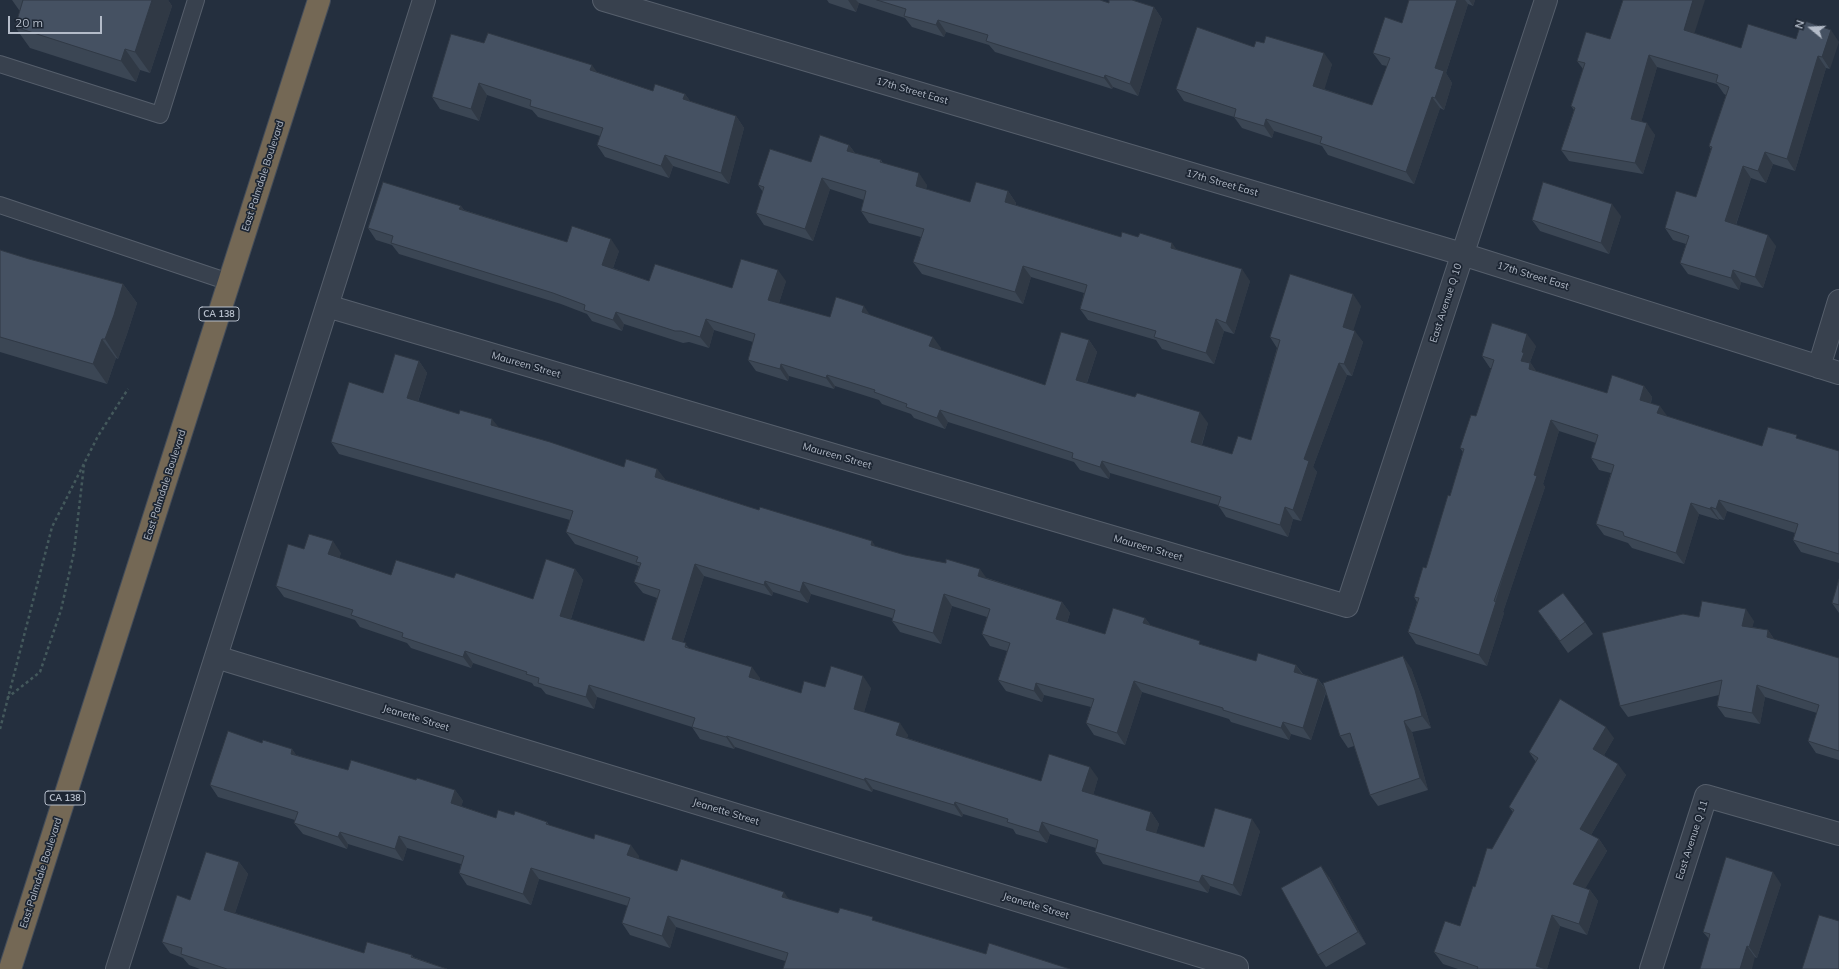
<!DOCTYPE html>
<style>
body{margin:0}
#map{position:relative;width:1839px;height:969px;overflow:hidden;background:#242f3e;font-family:Mulish,sans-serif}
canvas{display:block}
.north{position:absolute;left:1791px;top:8px;width:40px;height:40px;-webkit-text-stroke:3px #1d2633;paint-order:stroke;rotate:288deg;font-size:11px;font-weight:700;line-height:16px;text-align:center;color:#b4bcc9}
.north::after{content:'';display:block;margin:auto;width:14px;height:18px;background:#b4bcc9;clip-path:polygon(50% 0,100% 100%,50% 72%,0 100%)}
.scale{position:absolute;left:8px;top:16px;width:94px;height:18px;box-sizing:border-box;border:2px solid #b4bcc9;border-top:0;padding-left:5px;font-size:12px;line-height:14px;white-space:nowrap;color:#b4bcc9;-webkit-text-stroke:3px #1d2633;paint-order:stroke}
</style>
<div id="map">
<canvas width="1839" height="969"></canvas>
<div class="north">N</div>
<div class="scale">20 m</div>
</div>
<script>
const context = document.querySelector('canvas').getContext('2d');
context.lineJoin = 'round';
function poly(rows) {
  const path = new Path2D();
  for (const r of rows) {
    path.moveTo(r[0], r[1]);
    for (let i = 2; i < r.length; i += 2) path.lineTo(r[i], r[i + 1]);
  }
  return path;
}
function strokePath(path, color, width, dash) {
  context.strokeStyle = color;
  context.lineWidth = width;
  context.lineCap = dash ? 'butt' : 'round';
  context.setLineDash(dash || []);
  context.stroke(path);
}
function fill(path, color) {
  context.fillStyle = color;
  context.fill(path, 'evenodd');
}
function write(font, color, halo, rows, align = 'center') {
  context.font = font + ' Mulish,sans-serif';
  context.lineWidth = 3.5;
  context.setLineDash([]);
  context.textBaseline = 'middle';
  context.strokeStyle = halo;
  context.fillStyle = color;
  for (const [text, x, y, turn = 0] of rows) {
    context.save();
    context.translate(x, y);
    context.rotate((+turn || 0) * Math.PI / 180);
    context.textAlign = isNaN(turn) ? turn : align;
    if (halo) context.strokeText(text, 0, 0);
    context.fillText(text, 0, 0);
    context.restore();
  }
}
const lane = poly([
 [0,64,160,115,196,0],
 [0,205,229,282]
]);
const street = poly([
 [604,0,1462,254,1839,373],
 [327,306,1347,606,1546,0],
 [1819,367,1839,301],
 [216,657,1237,967,1237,969],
 [117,969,424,0],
 [1651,969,1706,796,1839,834]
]);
const highway = poly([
 [10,969,319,0]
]);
strokePath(lane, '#565f6c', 18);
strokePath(street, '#565f6c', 24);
strokePath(highway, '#434c59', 24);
strokePath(poly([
 [7,698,40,672,61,610,74,552,84,465],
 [0,729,52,527,98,436,128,389]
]), '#44595c', 2.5, [3, 3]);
strokePath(lane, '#38414e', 16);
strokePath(street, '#38414e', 22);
strokePath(highway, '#746855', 22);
fill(poly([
 [12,0,168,0,172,6,150,73,140,70,136,82,30,48,15,27,20,10,19,10],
 [827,0,1100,0,1109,3,1154,7,1162,19,1138,96,1113,87,1112,89,995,52,989,45,946,32,944,37,912,27,905,18,859,3,856,12,829,3],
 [1409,0,1475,0,1473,6,1468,4,1446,73,1452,83,1444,110,1440,108,1414,184,1328,155,1322,146,1274,131,1272,138,1242,128,1234,117,1184,101,1176,89,1254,47,1332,64,1324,89,1372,105,1387,66,1382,65,1373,53,1402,23],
 [1802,20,1830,69,1826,68,1795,171,1773,164,1766,183,1751,178,1736,225,1776,246,1763,288,1741,282,1739,290,1688,274,1680,263,1686,244,1673,240,1665,228,1696,197,1711,149,1709,146,1726,95,1724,94,1717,84,1657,67,1641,122,1655,135,1643,174,1569,161,1561,150,1574,110,1571,106,1583,69,1577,61,1610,39,1694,33,1741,48,1796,39],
 [484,43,597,72,653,91,685,94,690,101,736,116,744,128,729,184,673,166,669,178,605,157,597,145,600,136,538,117,532,110,487,95,479,121,440,109,432,97],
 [849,145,855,153,881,160,883,163,927,185,926,189,970,202,1008,191,1016,203,1016,205,1121,237,1177,250,1250,281,1234,334,1224,331,1214,364,1162,349,1156,340,1088,320,1080,309,1084,293,1031,277,1023,304,922,274,913,262,921,237,869,223,861,211,864,200,830,189,813,241,764,225,756,213,763,192,758,185],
 [461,206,464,210,567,242,619,251,613,268,649,281,732,288,786,281,779,303,830,317,870,315,941,348,940,350,1045,385,1089,340,1097,352,1087,383,1208,423,1202,445,1232,454,1251,440,1277,348,1270,337,1361,306,1353,330,1363,342,1352,376,1347,375,1313,467,1317,472,1301,521,1293,519,1288,537,1226,517,1218,505,1110,473,1109,479,1080,470,1074,462,948,422,945,429,914,418,911,414,882,404,879,400,835,386,834,389,789,376,788,381,756,371,748,360,753,342,714,330,709,348,689,342,683,343,624,324,622,331,592,321,587,314,561,304,399,254,392,245,376,240,368,228],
 [1621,216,1609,254,1540,231,1532,220],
 [0,250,29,259,123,284,137,303,127,334,118,359,116,358,107,384,0,352],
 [1536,346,1530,362,1536,371,1607,393,1644,386,1652,397,1651,403,1667,416,1762,446,1799,439,1839,451,1839,563,1801,552,1793,540,1795,533,1727,511,1724,520,1719,519,1719,520,1699,514,1684,564,1632,548,1628,543,1604,535,1596,524,1611,473,1599,470,1591,458,1596,443,1559,431,1543,484,1545,487,1503,612,1504,613,1487,666,1416,644,1408,632,1417,602,1414,597,1426,568,1450,496,1463,452,1460,448,1476,416,1492,368,1490,368,1482,356],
 [419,361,427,373,418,402,624,467,657,469,665,480,759,510,875,546,905,555,987,578,1062,602,1070,613,1067,623,1105,634,1145,618,1151,626,1203,645,1256,661,1296,665,1303,674,1318,679,1325,688,1411,668,1423,701,1431,728,1412,732,1428,790,1378,806,1370,795,1354,746,1348,748,1340,736,1326,693,1311,740,1291,734,1289,740,1231,722,1229,719,1142,692,1125,745,1094,735,1086,723,1091,707,1044,695,1042,702,1006,691,998,680,1007,651,990,646,982,634,987,617,952,606,941,644,900,632,892,621,892,618,811,594,808,603,773,592,772,596,704,576,683,642,689,648,760,678,760,680,801,693,825,687,871,688,864,712,908,735,907,738,1041,781,1098,778,1093,795,1151,812,1159,824,1156,833,1204,847,1260,831,1241,896,1210,886,1208,893,1103,864,1095,852,1096,848,1050,834,1047,843,1016,834,1013,829,963,814,962,817,873,789,872,792,735,747,734,749,700,739,692,727,597,697,594,709,546,694,541,688,534,686,532,683,473,663,471,668,411,648,407,643,360,627,355,620,284,597,276,586,304,549,341,553,339,558,391,575,454,578,533,599,575,569,583,580,571,619,644,641,657,598,643,593,634,582,639,566,575,544,566,532,570,520,339,454,331,442,383,393],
 [1839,579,1839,613,1832,603],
 [1538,611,1585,622,1593,634,1568,653],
 [1699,617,1754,621,1752,627,1768,630,1774,639,1839,658,1839,760,1816,753,1808,741,1817,713,1765,697,1760,724,1725,717,1717,706,1719,695,1628,717,1620,706],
 [1614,738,1604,755,1626,775,1591,835,1599,839,1607,851,1585,888,1590,890,1598,901,1587,935,1560,926,1547,969,1458,969,1443,964,1434,952,1460,926,1475,887,1492,849,1513,812,1509,807,1536,762,1529,752],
 [262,743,292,749,296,755,348,770,416,780,455,790,463,801,461,806,496,818,514,815,547,822,549,825,639,856,638,859,677,871,788,899,838,913,876,921,986,954,1070,969,785,961,676,927,670,948,630,935,622,923,628,906,539,879,531,905,467,885,459,873,461,864,407,848,403,861,348,844,347,849,303,834,294,823,295,820,218,797,210,785],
 [239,862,248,874,235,913,364,953,412,955,413,957,447,969,200,969,189,965,183,958,170,953,162,942,190,900],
 [1329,877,1366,944,1326,967,1318,955],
 [1781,884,1757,958,1709,939,1703,932]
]), '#3b4654');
fill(poly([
 [152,0,168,0,172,6,150,73,135,52],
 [848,0,856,0,859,3,856,12],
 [1457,0,1465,0,1468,4,1446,73,1452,83,1444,110,1435,98,1435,68],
 [1469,0,1475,0,1473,6],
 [1693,0,1705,0,1692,41,1684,30],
 [1154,7,1162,19,1138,96,1130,84],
 [938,20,946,32,944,37,936,25],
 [1831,30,1839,42,1830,69,1822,57],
 [125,49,140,70,136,82,121,61],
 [1324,53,1332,64,1322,98,1313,86],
 [1649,55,1657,67,1639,130,1631,119],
 [1818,56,1826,68,1795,171,1787,159],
 [592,65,600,76,590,70],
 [1105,75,1113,87,1112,89,1104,78],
 [479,83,487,95,479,121,471,109],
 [685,94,693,105,683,99],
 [1432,97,1440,108,1414,184,1406,172],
 [736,116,744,128,729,184,721,173],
 [1266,119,1274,131,1272,138,1264,126],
 [1647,123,1655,135,1643,174,1635,163],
 [849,145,857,156,847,151],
 [1765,152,1773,164,1766,183,1758,171],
 [665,155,673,166,669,178,661,166],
 [1743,166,1751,178,1733,233,1725,221],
 [919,173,927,185,924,198,916,186],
 [822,178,830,189,813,241,805,229],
 [1008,191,1016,203,1013,214,1005,202],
 [1612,204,1621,216,1609,254,1601,243],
 [461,206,469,217,459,209],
 [1768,235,1776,246,1763,288,1755,277],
 [611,239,619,251,610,276,602,265],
 [1172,243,1180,254,1171,248],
 [1023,266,1031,277,1023,304,1015,292],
 [1242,269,1250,281,1234,334,1226,323],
 [778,270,786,281,776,312,768,300],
 [1733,270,1741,282,1739,290,1731,278],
 [123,284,137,303,127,334,118,359,105,339],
 [1353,294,1361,306,1351,338,1343,327],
 [864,306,872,318,862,312],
 [616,312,624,324,622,331,613,320],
 [706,319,714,330,709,348,700,337],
 [1216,319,1224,331,1214,364,1206,353],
 [1355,331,1363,342,1352,376,1344,364],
 [1527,334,1536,346,1530,362,1539,375,1529,372,1521,361,1522,352],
 [933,337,941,348,937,358,929,346],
 [102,339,116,358,107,384,93,364],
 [1089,340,1097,352,1084,391,1076,380],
 [419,361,427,373,415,410,407,398],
 [1339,363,1347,375,1313,467,1317,472,1301,521,1293,510,1304,459],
 [781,364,789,376,788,381,780,369],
 [827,375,835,386,834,389,826,378],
 [1644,386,1652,397,1648,412,1640,400],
 [1660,406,1668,417,1657,413],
 [940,410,948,422,945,429,937,418],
 [1200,412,1208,423,1199,453,1191,442],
 [492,419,501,430,491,425],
 [1551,420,1559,431,1543,484,1545,487,1503,612,1504,613,1487,666,1479,655],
 [1102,461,1110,473,1109,479,1100,467],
 [657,469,666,480,655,477],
 [1719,500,1727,511,1724,520,1716,509],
 [1691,503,1699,514,1684,564,1676,553],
 [1285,507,1293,519,1288,537,1280,525],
 [1711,507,1719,519,1719,520,1710,509],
 [333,541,341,553,337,566,328,554],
 [872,541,880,553,871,545],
 [695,564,704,576,680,651,672,639],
 [575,569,583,580,568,628,560,616],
 [980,569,988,580,978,576],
 [765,581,773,592,772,596,764,585],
 [803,582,811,594,808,603,800,592],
 [944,594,952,606,941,644,933,633],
 [1062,602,1070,613,1064,631,1056,619],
 [1746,609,1754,621,1750,637,1742,626],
 [1145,618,1153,629,1143,623],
 [1768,630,1776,642,1767,637],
 [465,651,473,663,471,668,463,657],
 [1403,656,1411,668,1423,701,1431,728,1422,716],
 [1296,665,1304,677,1294,672],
 [752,667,760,678,757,689,749,677],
 [863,676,871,688,862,720,854,709],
 [1318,679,1326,691,1311,740,1303,728],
 [1134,681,1142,692,1125,745,1117,733],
 [1036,683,1044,695,1042,702,1034,691],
 [589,685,597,697,594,709,586,697],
 [1757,685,1765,697,1760,724,1752,713],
 [1404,721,1412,732,1428,790,1420,778],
 [1283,722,1291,734,1289,740,1281,728],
 [900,723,908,735,904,747,896,735],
 [1606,727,1614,738,1601,760,1593,749],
 [727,736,735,747,734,749,726,737],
 [292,749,300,761,291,754],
 [1618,764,1626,775,1588,840,1580,829],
 [1090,767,1098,778,1091,803,1082,791],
 [865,778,873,789,872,792,864,780],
 [455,790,463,801,459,814,451,803],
 [955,802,963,814,962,817,954,805],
 [1151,812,1159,824,1154,841,1146,830],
 [1252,819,1260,831,1241,896,1233,885],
 [1042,822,1050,834,1047,843,1039,832],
 [340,832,348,844,347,849,338,837],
 [399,836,407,848,403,861,395,849],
 [1599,839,1607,851,1581,896,1573,884],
 [631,845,639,856,636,867,627,855],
 [239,862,248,874,232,922,224,910],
 [1321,866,1329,877,1366,944,1358,932],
 [531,868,539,879,531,905,523,894],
 [1773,872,1781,884,1757,958,1749,947],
 [1202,875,1210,886,1208,893,1199,882],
 [1590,890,1598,901,1587,935,1579,924],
 [784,892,792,904,782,897],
 [1552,915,1560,926,1547,969,1538,969,1536,966],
 [668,916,676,927,670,948,662,936],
 [1747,946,1755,957,1752,969,1740,969]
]), '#303945');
const building = poly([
 [23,0,152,0,135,52,125,49,121,61,15,27,23,0],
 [877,0,1100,0,1109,3,1109,0,1132,0,1154,7,1130,84,1105,75,1104,78,986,41,988,35,938,20,936,25,904,16,906,9,877,0],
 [1409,0,1457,0,1435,68,1444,71,1435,98,1432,97,1406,172,1320,143,1322,137,1266,119,1264,126,1234,117,1236,109,1176,89,1197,27,1254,47,1256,41,1264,43,1266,36,1324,53,1313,86,1372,105,1390,58,1373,53,1385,17,1402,23,1409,0],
 [1623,0,1693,0,1684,30,1741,48,1748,24,1796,39,1802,20,1831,30,1822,57,1818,56,1787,159,1765,152,1758,171,1743,166,1725,221,1768,235,1755,277,1733,270,1731,278,1680,263,1689,236,1665,228,1676,191,1696,197,1712,147,1709,146,1729,87,1716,82,1718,75,1649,55,1631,119,1647,123,1635,163,1561,150,1575,108,1571,106,1585,63,1577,61,1586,32,1610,39,1623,0],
 [488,33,592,65,590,70,653,91,655,84,685,94,683,99,736,116,721,173,665,155,661,166,597,145,603,128,530,106,531,100,479,83,471,109,432,97,451,34,484,43,488,33],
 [820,135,849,145,847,151,881,160,880,162,919,173,916,186,970,202,976,182,1008,191,1005,202,1121,237,1122,232,1138,237,1140,233,1172,243,1171,248,1242,269,1226,323,1216,319,1206,353,1154,337,1156,331,1080,309,1087,285,1023,266,1015,292,913,262,924,229,861,211,866,191,822,178,805,229,756,213,764,187,758,185,770,149,811,162,820,135],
 [383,182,461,206,459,209,567,242,572,226,611,239,602,265,649,281,655,264,732,288,741,259,778,270,768,300,830,317,836,297,864,306,862,312,933,337,929,346,1045,385,1061,332,1089,340,1076,380,1135,397,1137,393,1200,412,1191,442,1232,454,1238,436,1251,440,1280,340,1270,337,1290,274,1353,294,1343,327,1355,331,1344,364,1339,363,1304,459,1309,461,1293,510,1285,507,1280,525,1218,506,1221,497,1102,461,1100,467,1072,458,1073,453,940,410,937,418,906,407,907,404,874,392,875,390,827,375,826,378,781,364,780,369,748,360,755,334,706,319,700,337,681,331,675,331,616,312,613,320,584,310,585,305,553,293,391,243,393,236,368,228,383,182],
 [1543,182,1612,204,1601,243,1532,220,1543,182],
 [0,250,29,259,123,284,114,315,105,339,102,339,93,364,0,337,0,250],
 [1492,323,1527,334,1522,352,1524,353,1521,361,1530,363,1529,369,1607,393,1612,375,1644,386,1640,400,1660,406,1657,413,1762,446,1768,427,1797,435,1796,438,1839,451,1839,554,1793,540,1798,524,1719,500,1716,509,1711,507,1710,509,1691,503,1676,553,1624,536,1623,532,1596,524,1614,465,1591,458,1598,435,1551,420,1534,475,1537,476,1494,601,1496,602,1479,655,1408,632,1419,598,1414,597,1423,567,1426,568,1448,495,1450,496,1464,449,1460,448,1471,415,1476,416,1494,360,1482,356,1492,323],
 [395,354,419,361,407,398,459,414,460,410,492,419,491,425,550,442,624,467,626,459,657,469,655,477,759,510,760,507,872,541,871,545,905,555,946,563,946,559,980,569,978,576,1062,602,1056,619,1105,634,1113,608,1145,618,1143,623,1200,641,1199,644,1256,661,1258,653,1296,665,1294,672,1318,679,1303,728,1283,722,1281,728,1223,710,1223,708,1134,681,1117,733,1086,723,1094,699,1036,683,1034,691,998,680,1010,643,982,634,990,609,944,594,933,633,892,621,895,610,803,582,800,592,765,581,764,585,695,564,672,639,686,643,685,647,752,667,749,677,801,693,804,681,825,687,831,666,863,676,854,709,900,723,896,735,1041,781,1049,754,1090,767,1082,791,1151,812,1146,830,1204,847,1215,808,1252,819,1233,885,1202,875,1199,882,1095,852,1098,840,1042,822,1039,832,1007,822,1008,819,955,802,954,805,865,778,864,780,727,736,726,737,692,727,695,718,589,685,586,697,538,683,539,678,526,674,527,672,465,651,463,657,402,637,403,633,351,615,353,610,276,586,288,544,304,549,309,534,333,541,328,554,391,575,396,560,454,578,456,573,533,599,546,559,575,569,560,616,644,641,660,590,634,582,641,563,636,562,638,557,566,532,573,511,331,442,349,382,383,393,395,354],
 [1839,579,1839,605,1832,603,1839,579],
 [1563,593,1585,622,1560,641,1538,611,1563,593],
 [1702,601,1746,609,1742,626,1768,630,1767,637,1839,658,1839,751,1808,741,1819,705,1757,685,1752,713,1717,706,1722,680,1620,706,1602,633,1683,614,1699,617,1702,601],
 [1403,656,1415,690,1422,716,1404,721,1420,778,1370,795,1350,733,1340,736,1323,683,1403,656],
 [1560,699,1606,727,1593,749,1618,764,1580,829,1599,839,1573,884,1590,890,1579,924,1552,915,1536,966,1546,969,1477,969,1478,967,1434,952,1445,921,1460,926,1473,886,1475,887,1487,848,1492,849,1514,810,1509,807,1538,758,1529,752,1560,699],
 [228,731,262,743,263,740,292,749,291,754,348,770,351,760,416,780,417,778,455,790,451,803,496,818,498,810,514,815,515,811,547,822,546,824,594,839,595,834,631,845,627,855,677,871,681,859,784,892,782,897,838,913,840,908,873,917,872,920,986,954,989,943,1070,969,783,969,788,953,668,916,662,936,622,923,630,898,531,868,523,894,459,873,464,856,399,836,395,849,340,832,338,837,294,823,298,812,210,785,228,731],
 [206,852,239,862,224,910,364,953,367,942,412,955,411,957,447,969,227,969,181,954,182,948,162,942,177,895,190,900,206,852],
 [1726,857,1773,872,1749,947,1747,946,1740,969,1700,969,1710,934,1703,932,1726,857],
 [1321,866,1358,932,1318,955,1281,888,1321,866],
 [1819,915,1839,921,1839,969,1802,969,1819,915]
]);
fill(building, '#455162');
strokePath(building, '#303945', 1);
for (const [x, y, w] of [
 [219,314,40],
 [65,798,40]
]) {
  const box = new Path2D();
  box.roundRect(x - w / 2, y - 7, w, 14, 3);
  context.fillStyle = '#1d2633';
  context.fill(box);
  strokePath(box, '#b4bcc9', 1);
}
write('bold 9px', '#b4bcc9', null, [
 ["CA 138",219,314],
 ["CA 138",65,798]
]);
write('10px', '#b4bcc9', '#1d2633', [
 ["17th Street East",912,91,16],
 ["East Palmdale Boulevard",263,176,-72],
 ["17th Street East",1222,183,16],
 ["17th Street East",1533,276,17],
 ["East Avenue Q 10",1446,303,-72],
 ["Maureen Street",526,365,16],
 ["Maureen Street",837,456,16],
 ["East Palmdale Boulevard",165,485,-72],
 ["Maureen Street",1148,548,16],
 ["Jeanette Street",416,718,17],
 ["Jeanette Street",726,812,17],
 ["East Avenue Q 11",1692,840,-72],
 ["East Palmdale Boulevard",41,873,-72],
 ["Jeanette Street",1036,906,17]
]);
</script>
